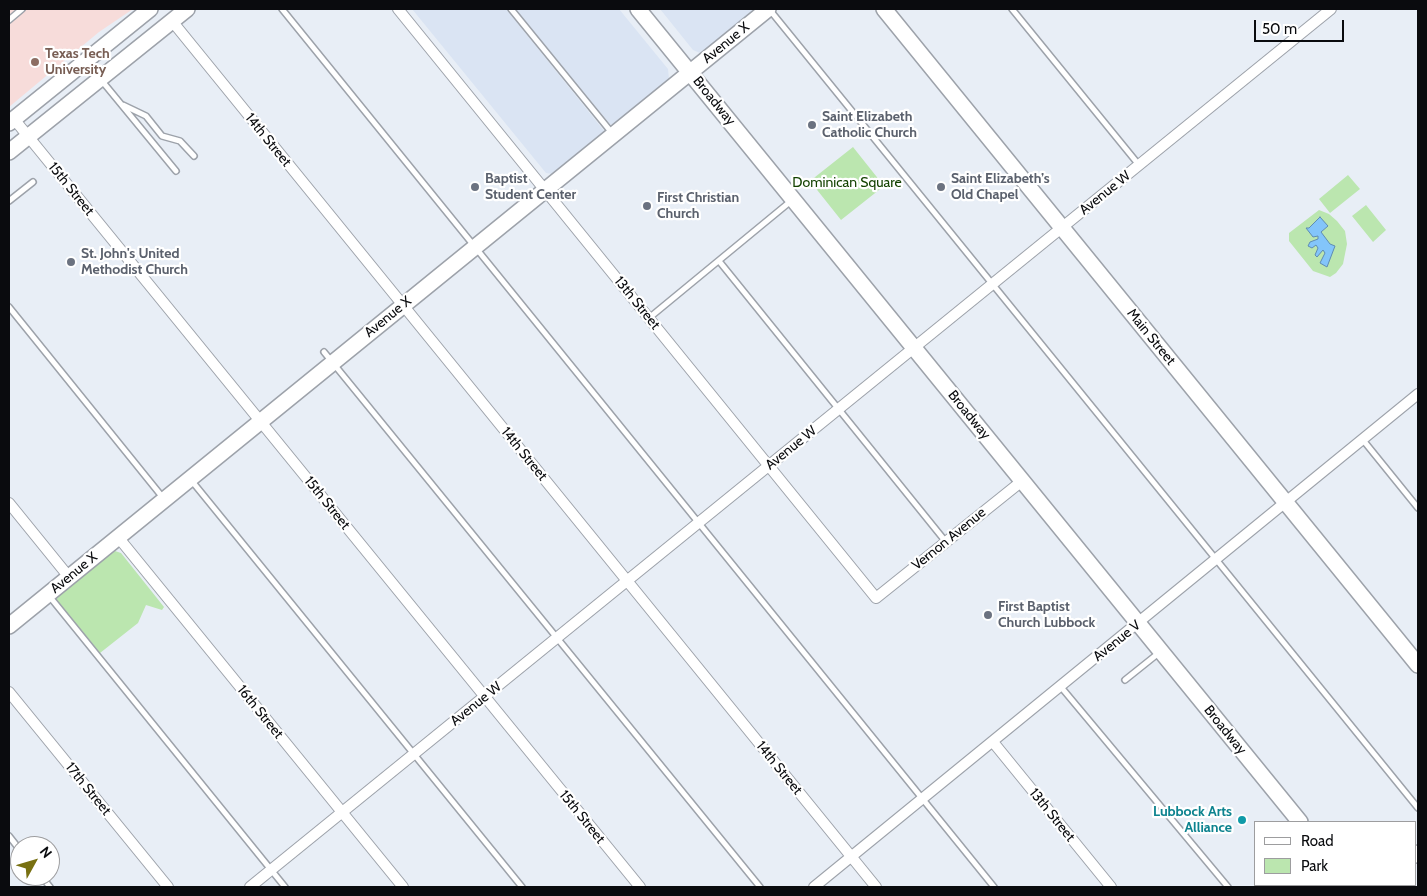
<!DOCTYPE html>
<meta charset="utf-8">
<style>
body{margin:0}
#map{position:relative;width:1427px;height:896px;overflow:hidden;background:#e8eef6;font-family:Cabin,sans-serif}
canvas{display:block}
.frame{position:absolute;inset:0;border:10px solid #0a0b0e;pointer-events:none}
.legend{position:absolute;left:1254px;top:821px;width:162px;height:65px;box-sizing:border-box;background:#fff;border:1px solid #9d9d9f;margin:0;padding:6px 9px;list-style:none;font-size:15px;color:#0a0b0e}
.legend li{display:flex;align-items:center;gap:10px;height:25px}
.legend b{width:25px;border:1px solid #9d9d9f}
.north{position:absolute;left:10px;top:836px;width:50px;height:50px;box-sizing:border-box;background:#fff;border:1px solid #9d9d9f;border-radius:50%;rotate:51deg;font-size:14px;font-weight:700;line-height:20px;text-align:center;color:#0a0b0e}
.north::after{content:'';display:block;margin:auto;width:18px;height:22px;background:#787011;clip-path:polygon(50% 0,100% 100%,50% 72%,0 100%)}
.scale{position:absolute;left:1254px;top:20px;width:90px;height:22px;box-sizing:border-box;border:2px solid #0a0b0e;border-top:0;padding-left:6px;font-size:15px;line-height:18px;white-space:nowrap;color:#0a0b0e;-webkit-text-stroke:4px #fff;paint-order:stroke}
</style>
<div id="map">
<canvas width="1427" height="896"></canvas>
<div class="frame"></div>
<ul class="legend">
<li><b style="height:6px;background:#fff"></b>Road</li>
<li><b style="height:14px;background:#bbe6af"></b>Park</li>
</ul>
<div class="north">N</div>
<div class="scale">50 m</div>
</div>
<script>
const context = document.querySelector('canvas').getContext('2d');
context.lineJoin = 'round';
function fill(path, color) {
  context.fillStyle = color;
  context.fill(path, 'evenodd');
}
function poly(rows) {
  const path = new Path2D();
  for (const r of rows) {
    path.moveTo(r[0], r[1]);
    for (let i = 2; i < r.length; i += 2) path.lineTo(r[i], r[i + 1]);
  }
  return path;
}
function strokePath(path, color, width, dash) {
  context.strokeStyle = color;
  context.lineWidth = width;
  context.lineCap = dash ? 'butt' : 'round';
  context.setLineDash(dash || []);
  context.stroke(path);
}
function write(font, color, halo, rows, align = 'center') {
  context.font = font + ' Cabin,sans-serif';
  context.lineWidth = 4.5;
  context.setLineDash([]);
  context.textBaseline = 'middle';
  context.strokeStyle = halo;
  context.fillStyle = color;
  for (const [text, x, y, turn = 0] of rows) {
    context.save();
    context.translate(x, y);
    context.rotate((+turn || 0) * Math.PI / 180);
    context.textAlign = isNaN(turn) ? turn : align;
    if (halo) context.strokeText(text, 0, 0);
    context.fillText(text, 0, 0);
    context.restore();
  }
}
fill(poly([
 [412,9,506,9,605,132,553,174,546,173],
 [515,9,619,9,668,69,669,79,614,125,610,124],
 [660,9,758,9,700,53,693,50]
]), '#dae4f3');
fill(poly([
 [9,9,133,9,99,32,9,107]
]), '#f7dcda');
fill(poly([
 [853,147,884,186,841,220,810,181],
 [1348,175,1360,189,1330,213,1319,199],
 [1366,205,1386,230,1373,242,1352,216],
 [1319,210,1329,214,1337,221,1345,231,1347,244,1343,264,1336,273,1330,277,1313,271,1289,241,1289,233],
 [115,551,121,553,164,607,162,610,146,605,138,623,100,653,54,597]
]), '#bbe6af');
const water = poly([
 [1320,217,1328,226,1321,232,1330,244,1335,246,1327,267,1320,263,1325,253,1323,250,1317,257,1315,255,1318,248,1316,245,1312,248,1308,246,1310,242,1318,239,1318,236,1313,237,1306,228,1309,228,1320,217]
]);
fill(water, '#83c5fa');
strokePath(water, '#5f8db3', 1);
const lane = poly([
 [282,9,994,887],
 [511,9,612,133],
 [769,9,1418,808],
 [1012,9,1139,165],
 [9,20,22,9],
 [102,81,176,171],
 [123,105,146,116,162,136,180,141,194,156],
 [9,201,33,182],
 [719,261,946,542],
 [9,307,164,499],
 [649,318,791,201],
 [324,352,760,887],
 [1363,440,1418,508],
 [191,480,522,887],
 [50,597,285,887],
 [1125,680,1160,652],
 [1061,687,1228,887],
 [9,836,20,850],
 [41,876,50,887]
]);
const street = poly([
 [398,9,876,598,1022,481],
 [172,21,876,887],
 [14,119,640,887],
 [9,503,69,577],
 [118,537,403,887],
 [9,692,168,887],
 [993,742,1111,887],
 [250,887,1331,9],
 [814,887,1418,394]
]);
const secondary = poly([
 [638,9,1300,822],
 [884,9,1418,665],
 [9,123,150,9],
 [9,152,187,9],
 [9,626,768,9],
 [1416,855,1418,853],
 [1351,885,1353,887],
 [1376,887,1379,885]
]);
strokePath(lane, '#9da2aa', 8);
strokePath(street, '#9da2aa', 12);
strokePath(secondary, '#9da2aa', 18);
strokePath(lane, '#fff', 5);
strokePath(street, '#fff', 10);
strokePath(secondary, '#fff', 15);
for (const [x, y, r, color] of [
 [35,62,5,"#8d6e63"],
 [812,125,5,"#6b7280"],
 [475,187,5,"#6b7280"],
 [941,187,5,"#6b7280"],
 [647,206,5,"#6b7280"],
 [71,262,5,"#6b7280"],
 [988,615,5,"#6b7280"],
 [1242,820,5,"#0f9aa8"]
]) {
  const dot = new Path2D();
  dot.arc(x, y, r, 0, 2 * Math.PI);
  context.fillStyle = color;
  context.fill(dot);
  strokePath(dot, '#fff', 2);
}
write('14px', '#0a0b0e', '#fff', [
 ["Avenue X",726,43,-39],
 ["Broadway",714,101,51],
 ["14th Street",268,140,51],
 ["15th Street",71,189,51],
 ["Avenue W",1105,193,-39],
 ["13th Street",637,303,51],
 ["Avenue X",388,317,-39],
 ["Main Street",1151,337,51],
 ["Broadway",969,415,51],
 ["Avenue W",791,448,-39],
 ["14th Street",524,454,51],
 ["15th Street",327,503,51],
 ["Vernon Avenue",949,539,-39],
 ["Avenue X",74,573,-39],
 ["Avenue V",1117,641,-39],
 ["Avenue W",476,704,-39],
 ["16th Street",260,712,51],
 ["Broadway",1225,730,51],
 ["14th Street",779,768,51],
 ["17th Street",88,789,51],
 ["13th Street",1052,815,51],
 ["15th Street",582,817,51]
]);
write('bold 14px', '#785e54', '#fff', [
 ["Texas Tech",45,54],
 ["University",45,70]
], 'left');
write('bold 14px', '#5b616d', '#fff', [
 ["Saint Elizabeth",822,117],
 ["Catholic Church",822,133],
 ["Baptist",485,179],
 ["Student Center",485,195],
 ["Saint Elizabeth’s",951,179],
 ["Old Chapel",951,195],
 ["First Christian",657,198],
 ["Church",657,214],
 ["St. John's United",81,254],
 ["Methodist Church",81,270],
 ["First Baptist",998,607],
 ["Church Lubbock",998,623]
], 'left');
write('14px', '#134200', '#fff', [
 ["Dominican Square",847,183]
]);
write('bold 14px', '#0d838f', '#fff', [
 ["Lubbock Arts",1232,812],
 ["Alliance",1232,828]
], 'right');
</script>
